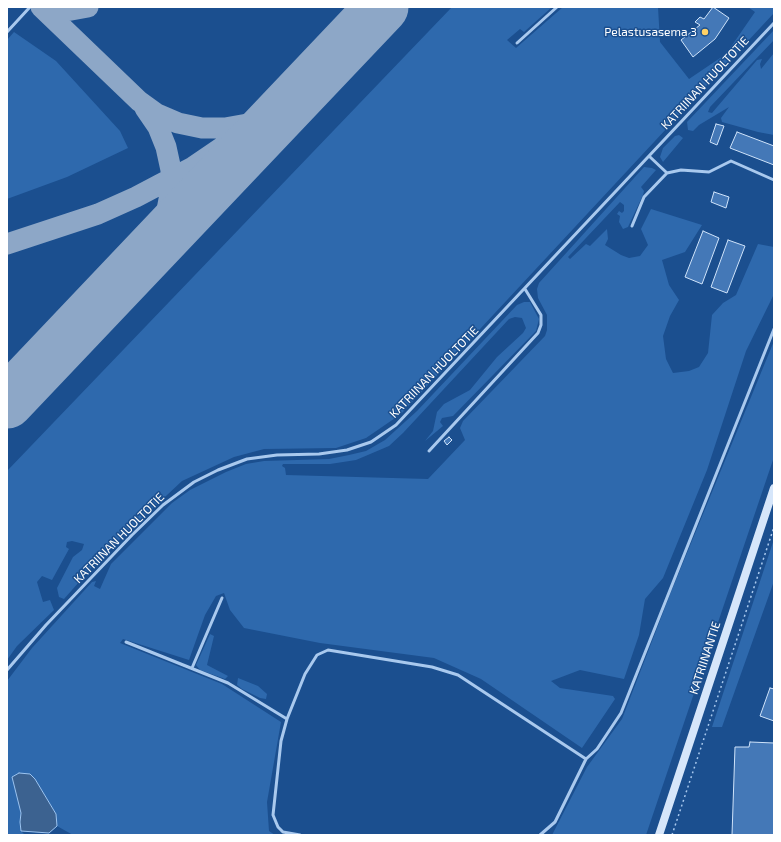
<!DOCTYPE html>
<style>
body{margin:0}
#map{position:relative;width:781px;height:842px;overflow:hidden;background:#1b4f8f;font-family:"Exo 2",sans-serif}
canvas{display:block}
.frame{position:absolute;inset:0;border:8px solid #fff;pointer-events:none}
</style>
<div id="map">
<canvas width="781" height="842"></canvas>
<div class="frame"></div>
</div>
<script>
const context = document.querySelector('canvas').getContext('2d');
context.lineJoin = 'round';
function fill(path, color) {
  context.fillStyle = color;
  context.fill(path, 'evenodd');
}
function poly(rows) {
  const path = new Path2D();
  for (const r of rows) {
    path.moveTo(r[0], r[1]);
    for (let i = 2; i < r.length; i += 2) path.lineTo(r[i], r[i + 1]);
  }
  return path;
}
function strokePath(path, color, width, dash) {
  context.strokeStyle = color;
  context.lineWidth = width;
  context.lineCap = dash ? 'butt' : 'round';
  context.setLineDash(dash || []);
  context.stroke(path);
}
function write(font, color, halo, rows, align = 'center') {
  context.font = font + ' "Exo 2",sans-serif';
  context.lineWidth = 3;
  context.setLineDash([]);
  context.textBaseline = 'middle';
  context.strokeStyle = halo;
  context.fillStyle = color;
  for (const [text, x, y, turn = 0] of rows) {
    context.save();
    context.translate(x, y);
    context.rotate((+turn || 0) * Math.PI / 180);
    context.textAlign = isNaN(turn) ? turn : align;
    if (halo) context.strokeText(text, 0, 0);
    context.fillText(text, 0, 0);
    context.restore();
  }
}
fill(poly([
 [452,7,552,7,524,32,520,29,507,40,516,48,563,7,658,7,660,42,689,79,726,54,755,12,748,7,774,7,774,13,401,414,366,438,336,448,264,449,234,457,182,481,103,555,64,599,59,597,57,588,73,557,82,550,84,544,72,541,67,542,66,547,69,549,52,580,42,576,37,582,43,602,50,600,54,610,17,646,7,660,7,471],
 [774,30,774,40,710,107,708,112,712,113,757,60,762,59,760,64,761,69,774,53,774,135,758,132,722,122,721,118,729,107,699,125,693,131,688,130,687,122],
 [14,32,56,61,120,131,128,148,67,177,7,199,7,40],
 [679,135,683,138,663,162,660,157,663,148,675,136],
 [644,167,652,168,656,170,641,187,644,191,643,195,628,227,623,229,619,222,620,216,617,214,619,211,622,213,624,211,624,205,620,202,568,257,570,259,586,244,590,246,607,229,608,239,605,245,621,255,629,258,640,256,648,245,641,229,651,209,702,225,685,252,662,260,669,285,679,300,670,316,663,336,666,359,673,373,689,371,699,367,708,353,712,315,723,303,736,295,758,244,774,247,774,294,746,351,707,470,663,578,645,599,639,635,624,679,580,670,551,681,560,688,613,696,615,699,582,748,481,679,434,658,320,643,244,628,230,610,224,593,216,596,205,615,189,660,123,639,120,643,222,684,281,722,267,802,269,831,275,835,73,835,57,826,56,814,35,779,12,777,21,813,20,822,21,831,25,835,7,835,7,681,32,648,92,582,96,581,94,586,100,589,111,564,172,503,190,490,226,472,246,464,264,461,329,459,349,455,366,451,385,440,417,411,517,305,524,302,530,302,539,319,536,331,453,416,442,418,440,422,443,426,425,441,433,431,437,412,444,404,470,390,497,357,523,333,526,328,522,318,515,317,509,319,403,433,389,446,356,460,330,464,283,464,282,466,285,468,286,475,428,479,465,440,460,428,463,421,545,336,547,330,547,315,538,298,537,289,539,283],
 [774,341,774,457,646,835,552,835,587,767,622,719,671,592],
 [774,539,774,581,722,727,712,727],
 [210,634,214,636,207,665,228,676,225,679,200,670,196,665],
 [238,678,258,686,267,694,266,699,260,698,242,689,237,685]
]), '#2e69ad');
const water = poly([
 [19,773,30,774,35,779,56,814,57,826,49,833,21,831,20,822,21,813,12,777,19,773]
]);
fill(water, '#3c6290');
strokePath(water, '#9cc4f0', 1);
strokePath(poly([
 [41,7,139,101,157,114,178,123,202,128,225,128,253,123],
 [44,7,66,11,88,7],
 [7,244,98,214,136,197,193,167,265,118,337,54],
 [127,276,152,246,162,228,167,210,171,189,171,170,166,147,158,127,145,108]
]), '#8da7c7', 21);
strokePath(poly([
 [7,402,382,7]
]), '#8da7c7', 53);
const building = poly([
 [713,7,729,18,715,39,693,57,681,40,700,25,695,22,700,17,704,19,713,7],
 [716,124,724,126,717,145,710,142,716,124],
 [737,132,774,146,774,165,730,148,737,132],
 [714,192,729,197,726,208,711,202,714,192],
 [703,231,719,238,702,284,685,277,703,231],
 [728,240,745,246,727,293,711,287,728,240],
 [449,437,452,440,447,445,444,441,449,437],
 [770,688,774,689,774,721,760,716,770,688],
 [750,742,774,743,774,835,732,835,735,747,749,747,750,742]
]);
fill(building, '#4478b7');
strokePath(building, '#cfe3fa', 1);
strokePath(poly([
 [672,835,774,527]
]), '#a9c9ee', 1.5, [2, 3]);
strokePath(poly([
 [7,32,30,7],
 [517,43,557,7],
 [649,156,667,173],
 [632,226,644,197,667,173,681,170,709,172,731,161,774,180],
 [429,451,538,333,541,325,541,315,525,289],
 [126,642,228,683,287,719,305,674,317,655,328,650,432,667,458,675,586,759,597,749,621,713,774,329],
 [192,668,222,598],
 [7,670,46,625,132,535,163,505,194,482,218,470,247,459,277,455,319,454,347,450,371,442,396,425,774,23],
 [287,719,281,741,273,815,278,827,283,832,300,835],
 [540,835,555,822,586,759]
]), '#a9c9ee', 3);
strokePath(poly([
 [659,835,774,488]
]), '#d6e6fa', 8);
for (const [x, y, r, color] of [
 [705,32,4,"#ffd166"]
]) {
  const dot = new Path2D();
  dot.arc(x, y, r, 0, 2 * Math.PI);
  context.fillStyle = color;
  context.fill(dot);
  strokePath(dot, '#1b4f8f', 1.5);
}
write('12px', '#fff', '#1b4f8f', [
 ["Pelastusasema 3",697,32]
], 'right');
write('12px', '#fff', '#1b4f8f', [
 ["KATRIINAN HUOLTOTIE",705,83,-47],
 ["KATRIINAN HUOLTOTIE",434,372,-46],
 ["KATRIINAN HUOLTOTIE",119,538,-45],
 ["KATRIINANTIE",705,658,-72]
]);
</script>
